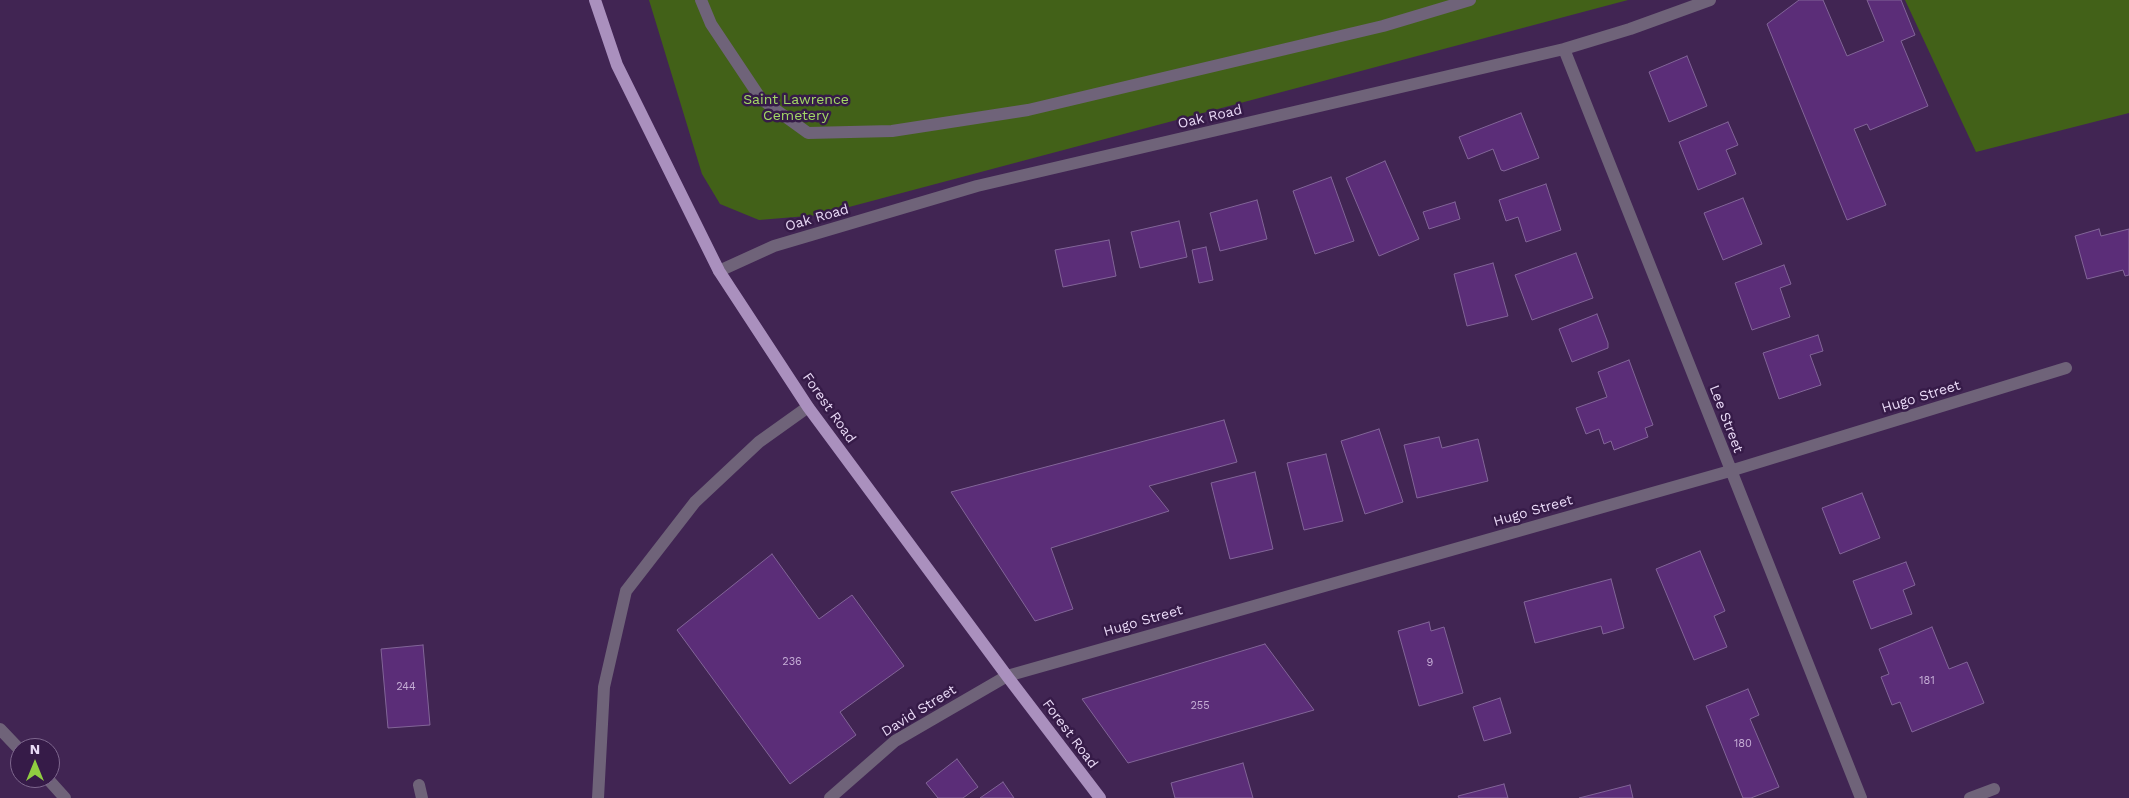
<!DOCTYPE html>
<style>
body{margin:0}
#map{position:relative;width:2129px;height:798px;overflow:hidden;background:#412553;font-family:"Work Sans",sans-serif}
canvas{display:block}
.north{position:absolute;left:10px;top:738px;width:50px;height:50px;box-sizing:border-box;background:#361b48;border:1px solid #7e678e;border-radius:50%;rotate:0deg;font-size:14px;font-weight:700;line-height:20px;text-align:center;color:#e9d9f6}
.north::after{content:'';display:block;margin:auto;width:18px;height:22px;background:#90cd41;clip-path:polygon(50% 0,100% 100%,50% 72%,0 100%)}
</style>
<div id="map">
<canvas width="2129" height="798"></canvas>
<div class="north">N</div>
</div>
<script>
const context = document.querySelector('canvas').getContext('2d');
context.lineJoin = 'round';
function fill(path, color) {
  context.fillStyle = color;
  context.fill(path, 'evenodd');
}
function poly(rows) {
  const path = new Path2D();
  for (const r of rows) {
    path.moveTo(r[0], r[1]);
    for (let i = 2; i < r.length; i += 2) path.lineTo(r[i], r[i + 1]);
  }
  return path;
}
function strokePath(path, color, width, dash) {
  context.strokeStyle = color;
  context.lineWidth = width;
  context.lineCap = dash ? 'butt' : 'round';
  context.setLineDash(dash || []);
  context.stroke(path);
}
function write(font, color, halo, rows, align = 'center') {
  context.font = font + ' "Work Sans",sans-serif';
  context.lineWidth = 5;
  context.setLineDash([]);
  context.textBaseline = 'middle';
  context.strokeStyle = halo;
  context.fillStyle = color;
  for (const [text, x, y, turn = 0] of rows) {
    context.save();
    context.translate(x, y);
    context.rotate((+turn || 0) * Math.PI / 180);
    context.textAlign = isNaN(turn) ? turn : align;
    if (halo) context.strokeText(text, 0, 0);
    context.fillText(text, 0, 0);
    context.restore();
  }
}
fill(poly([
 [649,0,1628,0,819,215,759,220,720,204,702,174],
 [1905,0,2129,0,2129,113,1976,152]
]), '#426118');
const building = poly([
 [1799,0,1823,0,1847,56,1884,41,1867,0,1901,0,1915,35,1901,41,1928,106,1870,130,1867,124,1854,129,1886,205,1847,220,1767,24,1799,0],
 [1687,56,1707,106,1669,122,1649,72,1687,56],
 [1521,113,1539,158,1504,171,1501,170,1493,149,1468,159,1459,137,1521,113],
 [1728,122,1738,145,1726,150,1736,174,1698,190,1679,142,1728,122],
 [1385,161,1419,239,1379,256,1346,178,1385,161],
 [1331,177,1354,241,1315,254,1293,191,1331,177],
 [1546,184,1561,230,1526,242,1518,217,1506,221,1499,200,1546,184],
 [1743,198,1762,244,1723,260,1704,213,1743,198],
 [1257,200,1267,239,1220,251,1210,213,1257,200],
 [1455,202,1460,219,1429,229,1423,212,1455,202],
 [1179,221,1187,257,1140,268,1131,232,1179,221],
 [2099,229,2101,236,2129,229,2129,275,2125,276,2123,270,2087,279,2075,236,2099,229],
 [1109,240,1116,276,1063,287,1055,250,1109,240],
 [1206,247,1213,280,1199,283,1192,250,1206,247],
 [1576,253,1593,298,1532,320,1515,275,1576,253],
 [1493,263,1508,316,1467,326,1454,274,1493,263],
 [1784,265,1791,284,1780,288,1790,317,1752,330,1735,283,1784,265],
 [1597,314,1608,343,1608,348,1572,362,1559,329,1597,314],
 [1818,335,1823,351,1810,355,1821,385,1779,399,1763,353,1818,335],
 [1629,360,1653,425,1645,428,1648,437,1614,450,1611,441,1604,444,1599,429,1586,434,1576,408,1607,397,1598,372,1629,360],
 [1224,420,1237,462,1149,486,1169,511,1051,548,1073,609,1035,621,951,492,1224,420],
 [1379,429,1403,502,1365,514,1341,441,1379,429],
 [1439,437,1442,448,1478,439,1488,481,1417,498,1404,445,1439,437],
 [1326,454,1343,521,1304,530,1287,463,1326,454],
 [1255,472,1273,549,1230,559,1211,483,1255,472],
 [1862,493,1880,538,1840,554,1822,508,1862,493],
 [1700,551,1725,611,1714,616,1727,647,1694,660,1656,569,1700,551],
 [772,554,819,619,852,595,904,666,840,712,856,735,790,784,677,630,772,554],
 [1906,562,1915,585,1903,590,1912,614,1871,629,1853,581,1906,562],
 [1611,579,1624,628,1603,634,1601,626,1535,643,1524,602,1611,579],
 [1429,622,1431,631,1444,627,1463,693,1419,706,1398,631,1429,622],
 [1932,627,1949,669,1967,662,1984,703,1912,732,1900,702,1892,705,1881,677,1889,674,1879,649,1932,627],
 [1265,644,1314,710,1128,763,1082,699,1265,644],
 [423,645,430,725,388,728,381,649,423,645],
 [1748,689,1759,715,1750,719,1779,787,1751,798,1743,798,1706,706,1748,689],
 [1500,698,1511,733,1484,741,1473,707,1500,698],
 [957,759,978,787,963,798,938,798,926,783,957,759],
 [1243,763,1253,798,1175,798,1171,783,1243,763],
 [1003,782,1014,798,980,798,1003,782],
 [1504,784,1508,798,1459,798,1458,796,1504,784],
 [1630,785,1633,798,1579,798,1630,785]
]);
fill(building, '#5b2d78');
strokePath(building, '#826598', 1);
strokePath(poly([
 [701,0,711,24,761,99,808,133,892,131,1028,110,1383,26,1470,0],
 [1564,49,1861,798],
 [719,271,774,246,977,186,1564,49,1630,29,1710,0],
 [0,729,20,750],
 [47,778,65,798],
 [419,785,422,798],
 [598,798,604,687,626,591,695,502,759,442,808,407],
 [830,798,895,741,1007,676,1730,471,2066,368],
 [1970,798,1994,789]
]), '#6f6379', 12);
strokePath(poly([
 [595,0,617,65,719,271,808,407,1007,676,1100,798]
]), '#aa90be', 12);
write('11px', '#c6aed6', null, [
 ["236",792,662],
 ["9",1430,663],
 ["181",1927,681],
 ["244",406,687],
 ["255",1200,706],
 ["180",1743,744]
]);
write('14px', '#a3d966', '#361b48', [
 ["Saint Lawrence",796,100],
 ["Cemetery",796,116]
]);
write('14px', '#e9d9f6', '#361b48', [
 ["Oak Road",1210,117,-13],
 ["Oak Road",817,218,-16],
 ["Hugo Street",1921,397,-17],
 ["Forest Road",829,408,55],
 ["Lee Street",1726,419,69],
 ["Hugo Street",1533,511,-16],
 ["Hugo Street",1143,621,-16],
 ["David Street",919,711,-32],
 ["Forest Road",1070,734,53]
]);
</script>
